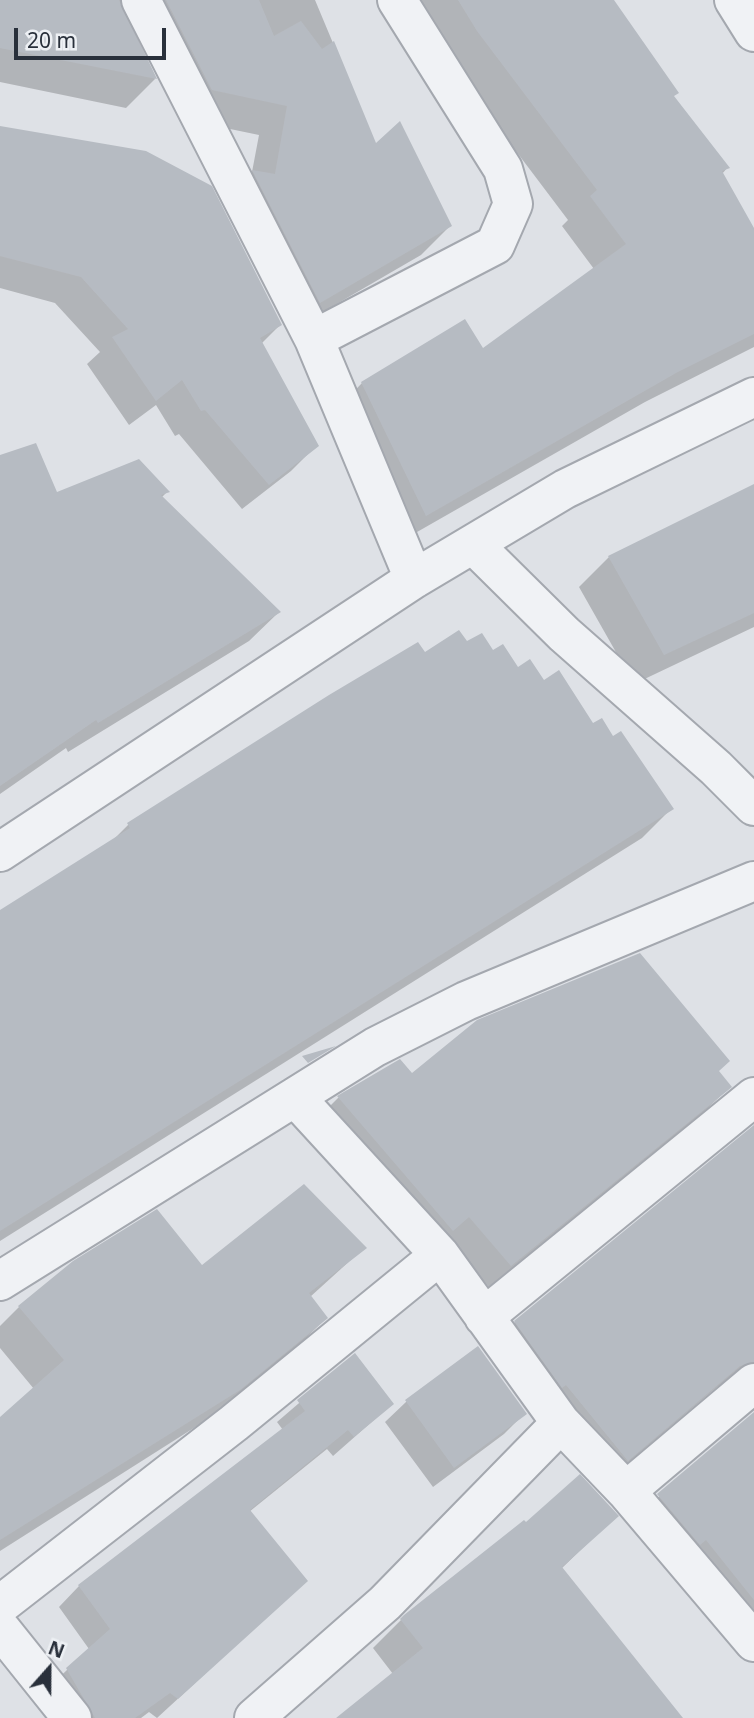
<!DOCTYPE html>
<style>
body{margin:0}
#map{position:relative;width:754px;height:1718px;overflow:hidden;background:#dee1e6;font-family:"Noto Sans",sans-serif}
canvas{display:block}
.north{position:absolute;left:14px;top:1634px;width:70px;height:70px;-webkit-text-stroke:5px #edf0f4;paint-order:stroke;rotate:21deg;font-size:19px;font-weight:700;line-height:28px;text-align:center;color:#29303b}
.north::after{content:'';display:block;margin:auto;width:24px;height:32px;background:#29303b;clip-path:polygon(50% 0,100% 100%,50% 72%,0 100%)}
.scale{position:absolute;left:14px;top:28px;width:152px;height:32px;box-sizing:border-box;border:4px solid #29303b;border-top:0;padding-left:9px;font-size:21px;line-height:24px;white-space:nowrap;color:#29303b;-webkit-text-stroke:5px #edf0f4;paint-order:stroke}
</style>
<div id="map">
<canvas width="754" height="1718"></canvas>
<div class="north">N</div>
<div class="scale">20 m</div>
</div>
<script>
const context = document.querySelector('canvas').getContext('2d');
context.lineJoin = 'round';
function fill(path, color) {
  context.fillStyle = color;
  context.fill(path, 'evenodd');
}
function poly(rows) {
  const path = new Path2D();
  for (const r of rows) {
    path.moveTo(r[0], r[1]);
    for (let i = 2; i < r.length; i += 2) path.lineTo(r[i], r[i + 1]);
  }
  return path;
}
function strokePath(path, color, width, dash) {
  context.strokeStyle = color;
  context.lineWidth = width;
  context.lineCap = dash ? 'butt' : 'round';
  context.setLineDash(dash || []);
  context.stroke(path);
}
fill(poly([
 [0,0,315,0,376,146,450,226,421,255,290,331,224,200,252,172,259,135,182,119,132,19,123,11,155,79,126,108,0,82],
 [411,0,612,0,673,97,728,167,722,174,754,231,754,347,645,402,396,544,333,413,362,383,482,351,594,269,562,226,568,220,448,61],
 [0,128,280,325,261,344,317,445,291,471,242,509,179,434,175,436,156,405,129,425,87,364,100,352,55,303,0,288],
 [0,457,56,495,167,492,162,497,279,612,249,641,68,752,66,748,0,794],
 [754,485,754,627,634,684,579,587,609,557],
 [466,644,492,653,543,682,593,726,613,738,671,809,642,838,0,1241,0,911,113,840,128,825,424,654],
 [400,1061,412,1075,718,1071,730,1086,708,1108,489,1287,446,1238,317,1119,338,1098],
 [754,1127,754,1399,727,1382,717,1387,606,1481,494,1343,515,1322],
 [364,1248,310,1297,326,1318,297,1347,208,1419,0,1551,0,1419,34,1389,0,1348,0,1326,19,1307,202,1268],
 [478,1348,525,1413,504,1434,433,1487,385,1422,406,1402],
 [355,1355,392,1404,333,1456,327,1449,249,1512,306,1581,157,1718,149,1712,141,1718,62,1718,46,1690,89,1649,59,1607,79,1586,283,1430,277,1422],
 [754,1413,754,1647,637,1516],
 [616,1516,561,1569,681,1718,339,1718,393,1674,373,1648,401,1620]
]), '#0003');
fill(poly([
 [0,0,119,0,157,79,0,48],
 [166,0,259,0,274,36,301,21,322,49,334,41,376,143,400,121,452,226,320,303,252,170,275,174,287,106,212,90],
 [458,0,614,0,679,93,674,96,730,168,722,171,754,228,754,334,676,373,426,516,361,382,465,319,483,348,626,244,590,196,597,190,477,31],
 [0,126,146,151,212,186,282,325,260,338,319,446,269,485,205,410,201,411,182,380,156,401,112,337,128,329,81,277,0,256],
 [36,443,57,492,139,459,170,492,161,495,281,612,98,723,96,720,0,786,0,455],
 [754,484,754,613,664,655,608,556],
 [459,630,467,641,482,633,493,650,503,644,518,667,530,659,544,680,559,670,593,723,602,718,613,736,621,731,674,809,0,1231,0,910,130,828,127,823,329,695,418,642,425,652],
 [640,953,730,1061,719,1071,732,1087,511,1266,469,1217,453,1231,337,1096,400,1059,412,1073,477,1020],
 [336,1046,308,1063,302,1056],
 [754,1125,754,1362,740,1366,628,1461,566,1385,562,1388,514,1321],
 [304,1184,367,1248,309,1293,328,1318,240,1390,0,1540,0,1417,64,1360,18,1306,73,1261,157,1209,202,1265],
 [478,1346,527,1414,454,1468,405,1400],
 [355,1353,394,1404,354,1437,348,1430,250,1510,308,1581,178,1699,170,1693,135,1718,95,1718,66,1668,110,1629,78,1585,305,1411,297,1400],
 [754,1412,754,1600,706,1540,700,1545,657,1494],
 [580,1474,619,1516,562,1567,683,1718,336,1718,423,1648,400,1619,404,1615,524,1520,526,1522]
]), '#b6bbc2');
const minor = poly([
 [141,0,314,339,414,579],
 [734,0,754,32],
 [314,339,495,245,513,204,503,169,397,0],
 [473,544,564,634,716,768,754,806],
 [0,852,414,579,565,489,754,397],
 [295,1097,440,1255,561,1423,626,1491,754,1642],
 [0,1281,375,1047,466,1001,754,881],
 [484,1317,754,1097],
 [626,1491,754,1383],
 [0,1605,234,1423,440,1255],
 [0,1628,72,1718],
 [254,1718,385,1603,561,1423]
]);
strokePath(minor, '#a4a8af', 42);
strokePath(minor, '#f0f2f5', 38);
</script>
